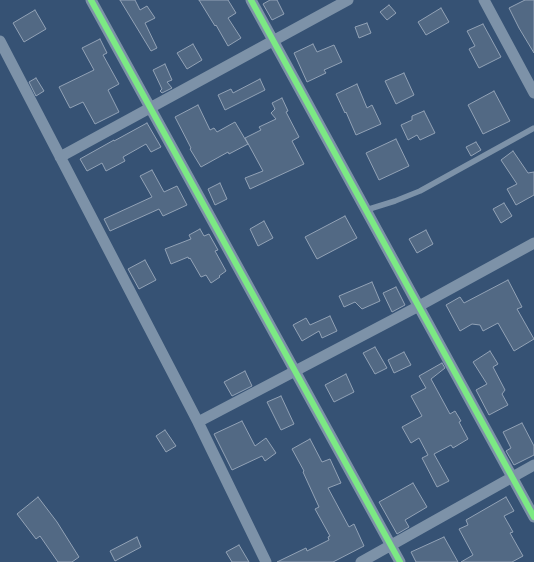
<!DOCTYPE html>
<style>
body{margin:0}
canvas{display:block;background:#365274}
</style>
<canvas width="534" height="562"></canvas>
<script>
const context = document.querySelector('canvas').getContext('2d');
context.lineJoin = 'round';
function fill(path, color) {
  context.fillStyle = color;
  context.fill(path, 'evenodd');
}
function poly(rows) {
  const path = new Path2D();
  for (const r of rows) {
    path.moveTo(r[0], r[1]);
    for (let i = 2; i < r.length; i += 2) path.lineTo(r[i], r[i + 1]);
  }
  return path;
}
function strokePath(path, color, width, dash) {
  context.strokeStyle = color;
  context.lineWidth = width;
  context.lineCap = dash ? 'butt' : 'round';
  context.setLineDash(dash || []);
  context.stroke(path);
}
const building = poly([
 [120,0,135,0,140,10,147,6,155,18,145,23,157,48,151,51,120,0],
 [199,0,228,0,236,13,228,18,241,38,228,46,216,25,215,26,199,0],
 [270,0,277,0,284,14,272,20,263,4,270,0],
 [525,0,534,0,534,53,519,28,509,8,525,0],
 [389,5,396,13,387,20,380,12,389,5],
 [441,8,449,22,426,35,418,22,441,8],
 [35,10,46,29,24,42,13,23,35,10],
 [367,23,371,33,359,38,355,27,367,23],
 [483,24,501,57,479,68,469,49,475,46,467,31,483,24],
 [100,39,107,53,103,55,119,84,108,90,119,112,95,124,83,102,70,108,59,87,94,70,82,48,100,39],
 [193,44,202,60,187,69,177,53,193,44],
 [313,44,317,52,334,45,342,62,324,70,326,73,307,82,294,53,313,44],
 [165,64,172,80,167,82,172,88,162,93,160,91,162,89,153,70,165,64],
 [404,73,414,95,396,104,385,81,404,73],
 [36,78,44,91,36,96,29,82,36,78],
 [260,79,265,90,225,110,218,95,231,89,233,93,260,79],
 [357,84,367,108,372,105,381,124,356,135,346,112,345,113,336,94,357,84],
 [494,91,510,121,483,134,468,105,494,91],
 [282,98,288,111,286,112,299,137,292,141,304,164,250,189,245,178,263,171,245,138,261,130,259,127,276,119,271,113,275,109,272,103,282,98],
 [198,105,210,130,214,128,217,132,235,122,248,144,229,154,228,152,201,167,190,149,191,148,175,117,198,105],
 [424,111,435,133,420,140,417,135,408,140,401,125,412,120,412,116,424,111],
 [147,123,161,147,151,152,146,144,123,157,125,161,106,171,102,163,87,171,80,159,114,140,114,141,147,123],
 [396,139,409,166,379,180,366,153,396,139],
 [476,142,481,150,471,156,466,147,476,142],
 [513,151,528,173,534,172,534,195,516,205,507,189,517,184,501,160,513,151],
 [152,170,164,192,177,186,187,205,163,216,159,209,110,231,104,219,152,197,140,176,152,170],
 [220,183,227,199,215,205,208,189,220,183],
 [504,203,512,216,501,223,493,209,504,203],
 [345,216,357,238,317,259,305,237,345,216],
 [264,221,273,238,258,246,250,229,264,221],
 [200,229,204,236,209,234,218,250,215,251,226,271,219,276,220,277,211,283,206,275,201,277,190,258,189,259,188,257,171,264,165,249,191,239,189,235,200,229],
 [426,230,433,244,417,253,409,239,426,230],
 [145,260,156,280,139,289,128,269,145,260],
 [508,280,522,307,517,309,534,339,514,351,498,323,483,331,480,325,472,324,460,331,446,305,460,297,464,303,508,280],
 [372,282,380,301,362,309,355,302,344,307,339,296,372,282],
 [396,287,405,305,392,312,383,293,396,287],
 [330,316,337,331,322,338,319,331,302,341,293,325,306,318,310,325,330,316],
 [375,347,387,368,375,374,363,353,375,347],
 [490,351,498,364,493,367,505,390,502,394,508,405,489,415,476,390,487,384,473,362,490,351],
 [404,352,411,365,394,373,388,360,404,352],
 [442,363,445,368,431,379,450,414,455,411,461,421,459,422,468,439,453,448,451,445,434,454,449,481,437,487,422,458,428,455,419,438,411,443,402,427,422,416,411,396,426,388,419,376,442,363],
 [245,371,252,386,232,396,224,382,245,371],
 [346,374,354,392,334,402,325,385,346,374],
 [281,396,294,424,281,430,267,402,281,396],
 [242,421,255,446,266,438,276,453,265,461,262,456,232,470,214,434,242,421],
 [522,423,534,446,534,455,514,465,506,451,511,448,503,432,522,423],
 [165,430,176,446,166,452,156,436,165,430],
 [310,439,322,462,330,459,341,483,328,488,349,527,354,524,364,546,333,562,277,562,306,548,307,551,329,540,328,537,330,536,315,509,319,507,303,472,304,471,292,449,310,439],
 [413,483,427,507,405,520,409,527,397,534,379,502,413,483],
 [38,497,57,522,79,557,72,562,58,562,40,536,36,539,17,514,38,497],
 [506,497,514,511,504,516,513,532,510,533,523,556,512,562,461,562,473,555,459,529,468,525,466,520,506,497],
 [137,537,141,547,115,561,110,551,137,537],
 [444,537,458,562,416,562,411,552,444,537],
 [239,545,249,562,232,562,226,552,239,545]
]);
fill(building, '#526984');
strokePath(building, '#92a2b6', 1);
strokePath(poly([
 [366,210,395,201,420,191,534,128]
]), '#7d92a8', 5.5);
strokePath(poly([
 [91,0,400,562],
 [251,0,534,517],
 [484,0,534,93],
 [0,41,198,422,266,562],
 [60,157,348,0],
 [198,422,419,306,534,243],
 [361,562,534,465]
]), '#7d92a8', 11);
strokePath(poly([
 [91,0,400,562],
 [251,0,534,517]
]), '#7ce984', 6);
</script>
